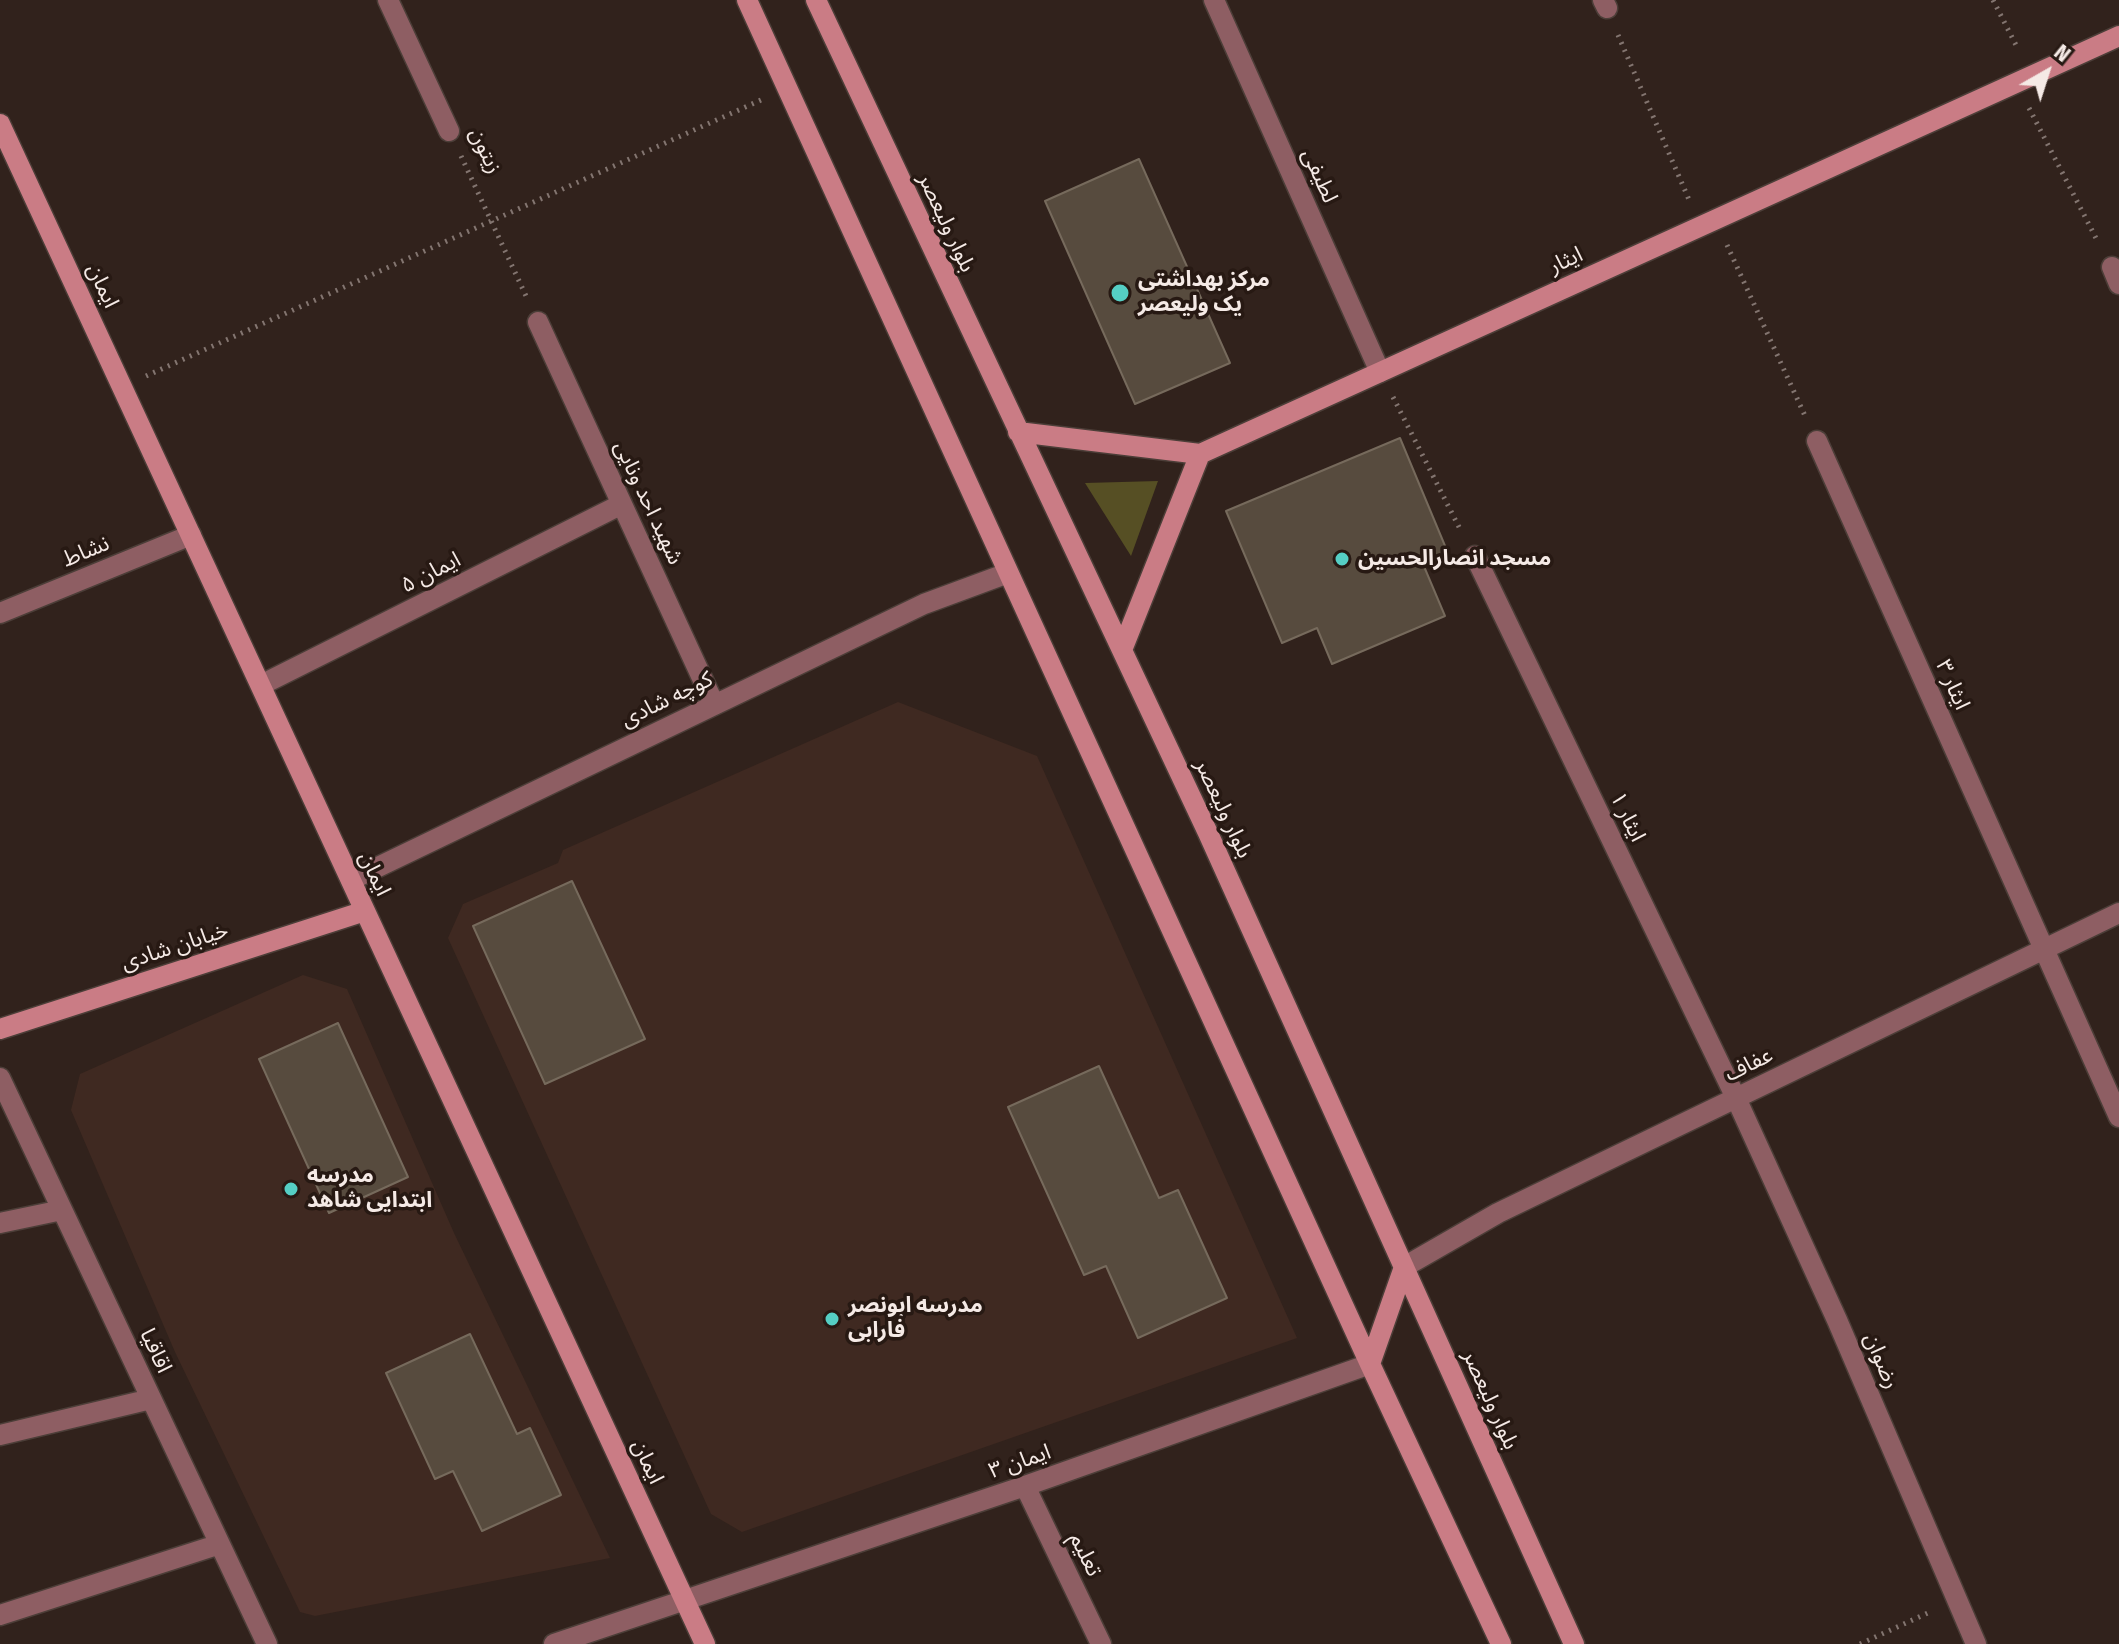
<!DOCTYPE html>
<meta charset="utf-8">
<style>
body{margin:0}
#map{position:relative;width:2119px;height:1644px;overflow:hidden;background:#31221c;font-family:"Fira Sans Condensed",sans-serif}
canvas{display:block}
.north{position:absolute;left:2007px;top:32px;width:80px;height:80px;-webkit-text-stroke:6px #271913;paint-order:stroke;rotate:39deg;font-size:22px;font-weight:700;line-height:32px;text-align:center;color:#f5eae6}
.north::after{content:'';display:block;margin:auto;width:28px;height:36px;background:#f5eae6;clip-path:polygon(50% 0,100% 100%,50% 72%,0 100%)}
</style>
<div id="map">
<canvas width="2119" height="1644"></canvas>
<div class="north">N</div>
</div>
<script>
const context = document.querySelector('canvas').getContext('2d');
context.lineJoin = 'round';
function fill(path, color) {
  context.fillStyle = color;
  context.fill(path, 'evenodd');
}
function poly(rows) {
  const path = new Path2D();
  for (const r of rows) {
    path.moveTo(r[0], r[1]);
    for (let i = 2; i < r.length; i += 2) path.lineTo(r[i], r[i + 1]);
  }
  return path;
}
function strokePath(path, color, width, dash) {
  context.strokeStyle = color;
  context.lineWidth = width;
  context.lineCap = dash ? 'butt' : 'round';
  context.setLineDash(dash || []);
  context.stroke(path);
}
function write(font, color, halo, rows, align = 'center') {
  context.font = font + ' "Fira Sans Condensed","Noto Sans Arabic",sans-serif';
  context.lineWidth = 7;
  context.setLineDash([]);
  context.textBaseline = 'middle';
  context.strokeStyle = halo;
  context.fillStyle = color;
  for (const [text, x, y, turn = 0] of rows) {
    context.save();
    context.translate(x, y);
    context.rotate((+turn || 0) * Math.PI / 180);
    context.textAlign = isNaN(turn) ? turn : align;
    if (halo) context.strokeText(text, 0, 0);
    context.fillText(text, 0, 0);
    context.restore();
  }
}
fill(poly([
 [898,702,1037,756,1297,1338,742,1532,711,1514,448,938,463,904,558,863,563,850],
 [303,975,347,989,454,1233,610,1558,315,1616,300,1612,175,1352,71,1110,80,1074]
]), '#3f2921');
fill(poly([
 [1158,481,1131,556,1085,483]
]), '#564f24');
const building = poly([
 [1139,159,1230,363,1135,404,1045,201,1139,159],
 [1400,438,1448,553,1423,564,1445,616,1332,664,1317,628,1282,643,1226,511,1400,438],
 [572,881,645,1039,545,1084,473,926,572,881],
 [338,1023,408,1177,329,1213,259,1059,338,1023],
 [1099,1066,1159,1198,1178,1190,1227,1298,1138,1338,1106,1266,1084,1275,1008,1107,1099,1066],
 [470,1334,517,1434,530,1428,561,1495,482,1531,453,1471,435,1479,386,1373,470,1334]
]);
fill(building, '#574b3e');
strokePath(building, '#766a5c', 2);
const street = poly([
 [388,0,449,131],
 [1214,0,1380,372],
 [1603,0,1607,8],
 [2112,267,2119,284],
 [538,322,714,704],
 [1817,441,2119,1117],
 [1475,556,1736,1098,1837,1320,1976,1644],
 [0,613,191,535],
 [261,685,622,504],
 [351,880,924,604,1008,573],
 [0,1078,267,1644],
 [0,1223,62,1210],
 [1404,1267,1498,1213,2119,913],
 [0,1435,151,1399],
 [1025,1486,1101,1644],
 [0,1615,220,1544],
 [554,1644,1025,1486,1370,1364]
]);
const secondary = poly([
 [747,0,1370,1364,1501,1644],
 [816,0,1208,833,1574,1644],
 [0,124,705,1644],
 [1018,432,1200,454,2119,36],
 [1122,650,1200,454],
 [0,1029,365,911],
 [1370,1364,1404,1267]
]);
strokePath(street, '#4c3e38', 23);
strokePath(secondary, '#4c3e38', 23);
strokePath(poly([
 [1993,0,2018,49],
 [1618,35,1690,202],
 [2029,108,2098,242],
 [461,156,526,296],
 [1727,245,1806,418],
 [146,376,761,100],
 [1393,397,1461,531],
 [1860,1644,1930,1612]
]), '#837570', 5, [2, 6]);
strokePath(street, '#8e5e63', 20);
strokePath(secondary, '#ca7c85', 20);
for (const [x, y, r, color] of [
 [1120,293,10,"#55cec4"],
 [1342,559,8,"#55cec4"],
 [291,1189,8,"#55cec4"],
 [832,1319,8,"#55cec4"]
]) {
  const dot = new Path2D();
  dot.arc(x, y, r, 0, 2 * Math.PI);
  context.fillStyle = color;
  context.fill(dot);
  strokePath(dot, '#271913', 3);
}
write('22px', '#f5eae6', '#271913', [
 ["زیتون",485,151,65],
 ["لطیفی",1319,176,66],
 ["بلوار ولیعصر",946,223,65],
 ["ایثار",1566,261,-25],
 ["ایمان",102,286,65],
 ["شهید احد ونایی",648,503,65],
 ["نشاط",86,552,-22],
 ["ایمان ۵",431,573,-27],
 ["ایثار ۳",1952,685,66],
 ["کوچه شادی",667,700,-26],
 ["بلوار ولیعصر",1223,809,65],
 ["ایثار ۱",1627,817,64],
 ["ایمان",374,874,65],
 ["خیابان شادی",175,947,-18],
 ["عفاف",1749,1065,-26],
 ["اقاقیا",155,1351,65],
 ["رضوان",1881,1361,67],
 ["بلوار ولیعصر",1490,1400,66],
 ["ایمان",647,1462,65],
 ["ایمان ۳",1020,1462,-19],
 ["تعلیم",1085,1555,64]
]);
write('bold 22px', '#f5eae6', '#271913', [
 ["مرکز بهداشتی",1138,280],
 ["یک ولیعصر",1138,305],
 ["مسجد انصارالحسین",1358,559],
 ["مدرسه",307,1176],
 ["ابتدایی شاهد",307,1201],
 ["مدرسه ابونصر",848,1306],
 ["فارابی",848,1331]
], 'left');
</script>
